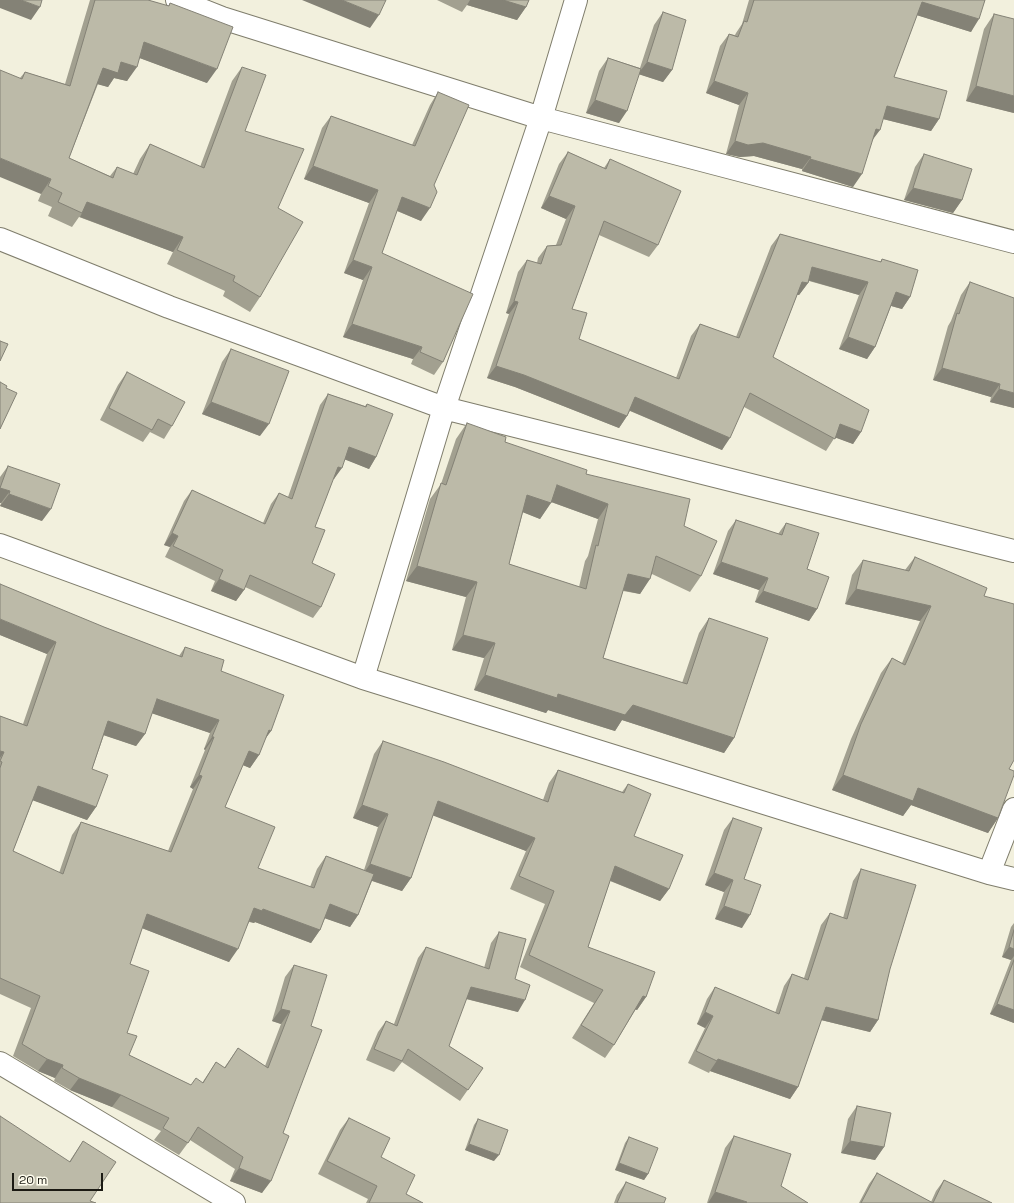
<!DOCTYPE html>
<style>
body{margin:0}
#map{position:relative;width:1014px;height:1203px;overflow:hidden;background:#f2f0dd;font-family:"Space Grotesk",sans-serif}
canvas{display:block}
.scale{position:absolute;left:12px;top:1173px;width:91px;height:18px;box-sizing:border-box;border:2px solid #1b1a13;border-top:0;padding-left:5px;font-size:12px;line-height:14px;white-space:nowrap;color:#1b1a13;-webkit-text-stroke:3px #fffdee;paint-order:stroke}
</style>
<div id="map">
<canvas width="1014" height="1203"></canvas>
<div class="scale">20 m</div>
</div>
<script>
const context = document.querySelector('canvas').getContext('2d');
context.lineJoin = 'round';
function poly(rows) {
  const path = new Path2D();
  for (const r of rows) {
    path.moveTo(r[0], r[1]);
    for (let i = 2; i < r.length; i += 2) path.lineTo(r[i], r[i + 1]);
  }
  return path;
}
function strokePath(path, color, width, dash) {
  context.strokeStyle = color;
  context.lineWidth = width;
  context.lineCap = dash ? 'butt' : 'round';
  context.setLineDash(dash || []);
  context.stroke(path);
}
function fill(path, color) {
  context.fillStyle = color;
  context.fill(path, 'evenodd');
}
const minor = poly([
 [177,0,222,18,541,118,1014,242],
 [0,239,169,307,444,408,1014,551],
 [0,545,363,678,989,873,1014,879],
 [363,678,444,408,541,118,576,0],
 [989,873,1014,809]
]);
const tertiary = poly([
 [0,1063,234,1203]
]);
strokePath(minor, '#7f7d6c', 24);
strokePath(tertiary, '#7f7d6c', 24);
strokePath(minor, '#fff', 22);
strokePath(tertiary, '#fff', 22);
fill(poly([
 [90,0,148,0,168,6,170,3,207,83,140,58,127,81,114,78,108,87,98,84,69,158,110,176,117,167,133,174,140,159,150,144,200,167,232,81,242,67,245,131,278,208,260,297,250,312,223,296,225,291,167,264,173,252,79,217,72,227,48,216,52,207,38,201,41,194,20,78,25,72,65,84],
 [437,0,529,0,526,7,517,20,467,5,462,12],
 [749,0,985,0,971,32,917,15,894,77,939,119,931,131,883,119,872,140,853,187,802,171,802,169,754,156,740,157,726,154,739,105,706,93,720,46,729,34,735,35,736,33,742,24],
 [663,12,672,70,663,82,639,74,619,123,586,113,599,71,608,58,640,68,654,25],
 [994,14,1014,113,966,101,984,29],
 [438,92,434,185,421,221,397,211,382,253,443,362,434,375,411,364,413,359,343,337,363,280,344,273,369,203,304,179,322,128,331,116,412,145,430,105],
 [568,152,604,168,610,159,658,245,649,257,599,235,572,309,579,339,676,378,691,336,700,324,736,337,771,246,780,234,880,262,882,259,910,297,902,309,891,306,875,347,867,359,839,349,859,295,809,281,808,283,799,295,797,295,773,357,861,432,853,444,835,437,826,451,744,407,722,450,630,411,627,416,619,428,515,387,487,378,509,314,506,313,518,272,527,260,537,263,538,258,547,246,556,245,566,219,541,208,559,164],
 [924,154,962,200,953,213,904,200,915,167],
 [970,282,1014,408,990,402,991,397,933,380,948,326,951,321,961,295],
 [231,349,260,436,202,414,222,362],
 [127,372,172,426,164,439,150,432,143,442,100,420,118,385],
 [328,394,365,406,367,404,376,457,369,469,345,459,334,479,333,479,315,527,312,563,321,607,313,618,245,587,244,590,236,601,211,591,215,581,165,557,170,547,164,545,184,501,192,490,263,523,271,504,279,493,288,497,320,405],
 [467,423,505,442,586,474,684,526,701,576,690,592,652,574,640,594,623,591,603,658,682,683,699,633,709,618,734,738,724,753,622,720,615,731,548,710,546,713,474,690,484,658,452,650,466,597,406,581,430,499,441,484,456,439],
 [551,502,598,519,588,556,585,561,579,587,509,564,523,512,540,519],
 [8,466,42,521,0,506,1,503,0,503,0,477],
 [736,520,778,534,786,523,807,569,817,609,809,621,755,602,759,590,713,574,728,531],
 [915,557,984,596,1009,769,998,818,988,833,911,805,903,816,832,790,851,739,881,673,892,658,902,663,920,621,845,604,852,575,863,560,905,570],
 [104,627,179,656,185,647,221,671,271,731,265,739,259,755,250,768,243,765,225,807,258,868,310,887,317,869,326,856,364,870,378,827,353,818,374,754,383,741,543,800,549,783,558,770,622,792,628,784,634,836,669,889,660,901,610,881,588,947,646,997,637,1010,636,1009,614,1045,605,1058,572,1038,594,1003,520,967,545,904,510,889,526,851,433,815,411,878,402,891,372,881,358,915,350,927,325,918,320,930,311,943,255,922,254,923,249,922,229,962,142,928,130,964,127,1033,129,1055,191,1085,202,1083,216,1062,224,1068,238,1048,265,1066,281,1024,272,1021,285,977,294,965,311,1026,283,1133,262,1193,230,1181,235,1169,190,1140,179,1155,154,1140,161,1131,112,1107,70,1090,54,1081,55,1078,38,1071,13,1056,31,1008,0,994,0,716,23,724,47,654,0,635],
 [152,713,210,733,204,749,205,750,190,787,193,789,168,851,81,822,72,835,59,873,13,851,33,800,87,820,96,807,92,769,104,735,136,746,145,734],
 [733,818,742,928,715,919,724,892,705,885,724,830],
 [861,869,890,969,878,1020,870,1032,821,1020,798,1087,790,1099,710,1071,709,1073,688,1063,705,1028,697,1024,707,999,715,987,775,1013,784,986,792,974,804,978,821,925,830,913,843,918,853,881],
 [1014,923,1014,1023,990,1014,1011,960,1002,957,1011,927],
 [499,932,515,979,518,1012,466,999,449,1046,483,1068,460,1101,402,1062,394,1072,366,1060,378,1032,386,1021,394,1024,418,958,426,947,484,968,491,943],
 [857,1106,884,1147,875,1160,841,1153,848,1119],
 [349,1118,381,1157,406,1194,423,1203,366,1203,368,1199,318,1174,340,1130],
 [478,1119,494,1161,465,1150,474,1125],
 [734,1136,781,1186,808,1203,707,1203,725,1148],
 [629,1137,648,1174,644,1180,615,1170,625,1143],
 [83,1141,90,1201,0,1203,69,1162],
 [877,1173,931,1202,936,1191,944,1180,992,1203,859,1203,869,1184],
 [626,1182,664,1203,614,1203,617,1195]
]), '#a2a090');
fill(poly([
 [0,0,21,0,40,7,31,20,0,8],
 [302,0,342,0,379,15,370,28],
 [470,0,503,0,526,7,517,20,467,5],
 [922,2,979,19,971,32,913,14],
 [144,42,217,69,207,83,134,56],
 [121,62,137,67,127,81,114,78,108,87,93,83,103,68],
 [647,62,672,70,663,82,638,74],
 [714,81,748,93,739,105,706,93],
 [976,86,1014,96,1014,113,966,101],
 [595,100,627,111,619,123,586,113],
 [887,106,939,119,931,131,879,118],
 [876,129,880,130,871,142],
 [735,141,763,143,811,157,802,169,754,156,740,157,726,154],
 [0,158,51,179,41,194,0,177],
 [810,159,862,174,853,187,802,171],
 [313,166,378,190,369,203,304,179],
 [913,188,962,200,953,213,904,200],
 [549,196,575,206,566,219,541,208],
 [402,197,430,208,421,221,393,209],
 [87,202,183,237,173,252,80,217,82,213],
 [353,260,372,267,363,280,344,273],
 [812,267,868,282,859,295,804,279],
 [802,282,808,283,799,295,794,294],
 [896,292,910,297,902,309,888,305],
 [514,301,518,302,509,314,506,313],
 [352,324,422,347,413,359,343,337],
 [848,337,875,347,867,359,839,349],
 [496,366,524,375,627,416,619,428,515,387,487,378],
 [942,368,1000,384,991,397,933,380],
 [999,389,1014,393,1014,408,990,402],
 [635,397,730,438,722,450,626,409],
 [211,402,269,424,260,436,202,414],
 [840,424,861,432,853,444,831,436],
 [349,447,376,457,369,469,341,458],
 [338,467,342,468,334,479,330,478],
 [557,485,608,504,598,519,546,500],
 [0,488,10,491,1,503,0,503],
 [9,494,51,509,42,521,0,506],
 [527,495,551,503,540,519,517,510],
 [172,533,178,536,170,547,164,545],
 [721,562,768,578,759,590,713,574],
 [417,566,477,582,466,597,406,581],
 [628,574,650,579,640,594,617,589],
 [219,579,244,590,236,601,211,591],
 [856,589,931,606,920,621,845,604],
 [763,591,817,609,809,621,755,602],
 [0,619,56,642,47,654,0,635],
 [463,635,495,643,484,658,452,650],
 [485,675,558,694,633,705,734,738,724,753,622,720,615,731,548,710,546,713,474,690],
 [157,699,219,720,210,733,148,712],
 [108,721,145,734,136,746,100,734],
 [269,730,271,731,262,743],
 [212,737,214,737,205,750,204,749],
 [0,751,4,752,0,758],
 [249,751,259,755,250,768,240,764],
 [199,775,202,776,193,789,190,787],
 [843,775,918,788,998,818,988,833,911,805,903,816,832,790],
 [38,786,96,807,87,820,29,799],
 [438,801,535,838,526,851,429,814],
 [362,805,388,814,378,827,353,818],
 [370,864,411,878,402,891,361,877],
 [615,866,669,889,660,901,606,879],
 [714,873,733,880,724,892,705,885],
 [330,904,358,915,350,927,321,917],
 [724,906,750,915,742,928,715,919],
 [254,908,263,909,320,930,311,943,255,922,254,923,245,920],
 [147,914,238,949,229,962,139,927],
 [1009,947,1014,949,1014,956,1011,960,1002,957],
 [471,987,525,1000,518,1012,463,998],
 [643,996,646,997,637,1010,634,1009],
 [997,1004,1014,1010,1014,1023,990,1014],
 [826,1007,878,1020,870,1032,817,1019],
 [281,1009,290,1011,281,1024,272,1021],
 [705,1012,713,1016,705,1028,697,1024],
 [47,1059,63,1065,55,1078,38,1071],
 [718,1059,798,1087,790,1099,710,1071],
 [79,1078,121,1095,112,1107,70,1090],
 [850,1141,884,1147,875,1160,841,1153],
 [469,1144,499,1155,494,1161,465,1150],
 [619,1163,648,1174,644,1180,615,1170],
 [239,1168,271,1181,262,1193,230,1181],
 [715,1192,747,1202,746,1203,708,1203]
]), '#848276');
const building = poly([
 [21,0,42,0,40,7,21,0],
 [95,0,148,0,169,6,170,3,233,27,217,69,144,42,137,67,121,62,118,73,103,68,69,158,113,178,117,167,137,175,150,144,204,168,242,67,266,75,245,131,304,149,278,208,303,222,260,297,233,281,235,276,177,250,183,237,87,202,82,213,58,202,62,193,48,186,51,179,0,158,0,70,22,79,25,72,70,86,95,0],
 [342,0,386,0,379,15,342,0],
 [503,0,529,0,526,7,503,0],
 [754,0,985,0,979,19,922,2,894,77,947,91,939,119,887,106,880,130,876,129,862,174,810,159,811,157,763,143,748,145,735,141,748,93,714,81,729,34,738,37,744,21,747,22,754,0],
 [663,12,686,20,672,70,647,62,663,12],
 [994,14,1014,19,1014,96,976,86,994,14],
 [608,58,641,69,627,111,595,100,608,58],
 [438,92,469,105,434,185,437,192,430,208,402,197,382,253,473,294,443,362,420,352,422,347,352,324,372,267,353,260,378,190,313,166,331,116,415,146,438,92],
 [568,152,606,169,610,159,681,191,658,245,604,221,572,309,587,313,579,339,679,379,700,324,739,338,780,234,881,262,882,259,918,270,910,297,896,292,875,347,848,337,868,282,812,267,808,283,802,282,773,357,869,410,861,432,840,424,835,439,750,393,730,438,635,397,627,416,524,375,496,366,518,302,514,301,527,260,541,264,547,246,561,245,575,206,549,196,568,152],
 [924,154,972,169,962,200,913,188,924,154],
 [970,282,1014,298,1014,393,999,389,1000,384,942,368,957,313,959,314,970,282],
 [0,341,8,344,0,361,0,341],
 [231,349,289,371,269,424,211,402,231,349],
 [127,372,185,402,172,426,158,419,152,430,109,408,127,372],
 [0,382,7,386,6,388,17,393,0,429,0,382],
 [328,394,366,407,367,404,393,414,376,457,349,447,342,468,338,467,315,527,325,530,312,563,335,574,321,607,250,575,244,590,219,579,223,570,173,546,178,536,172,533,192,490,265,524,279,493,292,499,328,394],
 [467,423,506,437,505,442,587,470,586,474,690,499,684,526,717,541,701,576,656,556,650,579,628,574,603,658,687,684,709,618,768,638,734,738,633,705,625,715,558,694,557,698,485,675,495,643,463,635,477,582,417,566,441,483,446,485,467,423],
 [557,485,608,504,598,546,596,545,586,589,509,564,527,495,551,503,557,485],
 [8,466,60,484,51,509,9,494,10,491,0,488,8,466],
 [736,520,782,535,786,523,819,533,807,569,829,577,817,609,763,591,768,578,721,562,736,520],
 [915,557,987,588,984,596,1014,604,1014,760,1009,769,1014,771,1014,775,998,818,918,788,913,801,843,775,861,724,892,658,905,665,931,606,856,589,863,560,909,571,915,557],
 [0,584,104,627,182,657,185,647,224,660,221,671,284,695,271,731,269,730,259,755,249,751,225,807,275,827,258,868,314,888,326,856,374,874,358,915,330,904,320,930,263,909,262,911,254,908,238,949,147,914,130,964,149,971,127,1033,137,1036,129,1055,191,1085,196,1078,203,1083,216,1062,225,1068,238,1048,268,1068,290,1011,281,1009,294,965,327,975,311,1026,322,1030,283,1133,289,1136,271,1181,239,1168,243,1157,198,1127,188,1143,163,1128,169,1118,121,1095,79,1078,62,1068,63,1065,47,1059,22,1044,40,996,0,978,0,768,2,762,0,761,4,752,0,751,0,716,27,726,56,642,0,619,0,584],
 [157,699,219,720,212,737,214,737,199,775,202,776,171,852,81,822,63,874,13,851,38,786,96,807,108,775,92,769,108,721,145,734,157,699],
 [383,741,444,762,548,802,558,770,624,793,628,784,651,794,634,836,683,855,669,889,615,866,588,947,655,972,646,997,643,996,614,1045,581,1025,603,990,529,955,554,891,519,876,535,838,438,801,411,878,370,864,388,814,362,805,383,741],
 [733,818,762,828,744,879,761,885,750,915,724,906,733,880,714,873,733,818],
 [861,869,916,885,890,969,878,1020,826,1007,798,1087,718,1059,717,1061,696,1051,713,1016,705,1012,715,987,779,1014,792,974,808,980,830,913,847,919,861,869],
 [1014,930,1014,949,1009,947,1014,930],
 [499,932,526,939,515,979,530,985,525,1000,471,987,449,1046,483,1068,468,1090,408,1049,402,1061,374,1049,386,1021,397,1026,426,947,489,969,499,932],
 [1014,960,1014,1010,997,1004,1014,960],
 [857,1106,891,1113,884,1147,850,1141,857,1106],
 [0,1116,70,1162,83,1141,116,1162,90,1201,96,1203,0,1203,0,1116],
 [349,1118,390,1138,381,1157,415,1175,406,1194,423,1203,369,1203,377,1186,327,1161,349,1118],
 [478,1119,508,1130,499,1155,469,1144,478,1119],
 [734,1136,791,1154,781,1186,808,1203,746,1203,747,1202,715,1192,734,1136],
 [629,1137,658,1148,648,1174,619,1163,629,1137],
 [877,1173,933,1203,944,1180,992,1203,861,1203,877,1173],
 [626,1182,666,1198,664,1203,617,1203,626,1182]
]);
fill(building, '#bcbaa8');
strokePath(building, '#848276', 1);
</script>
